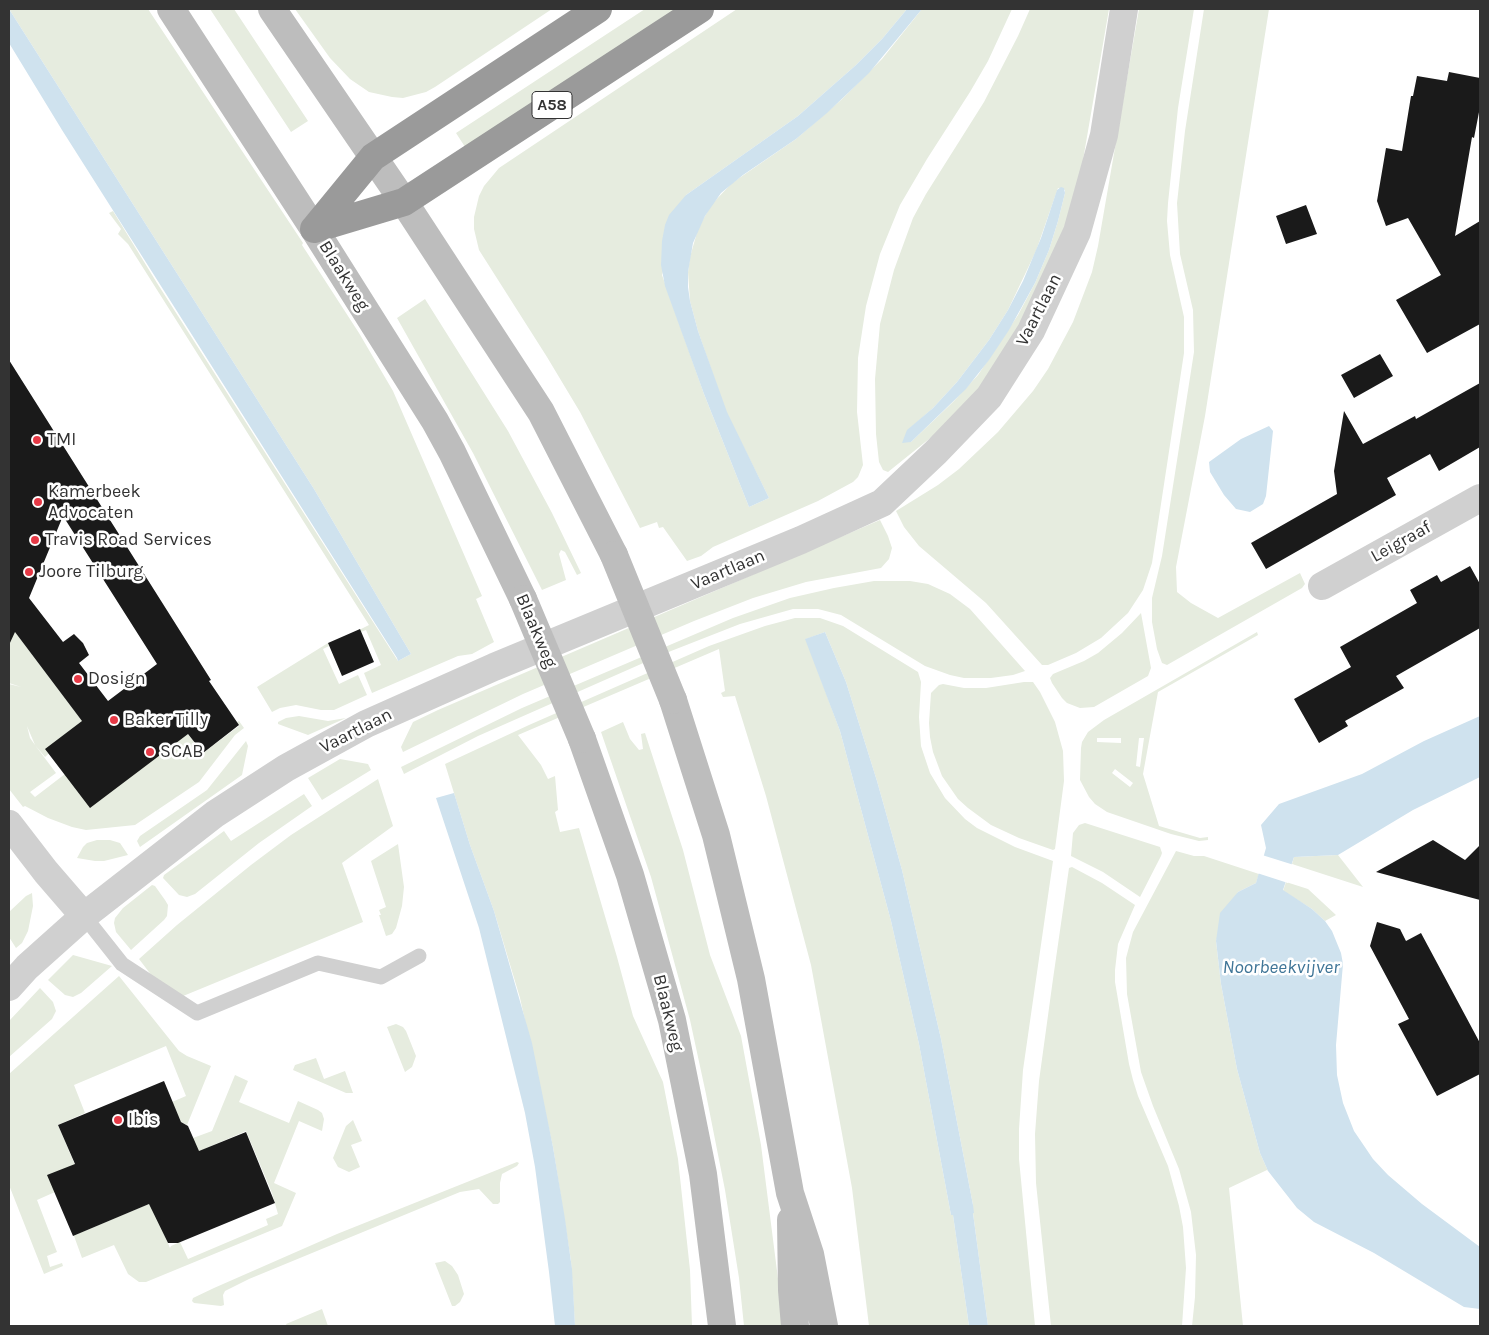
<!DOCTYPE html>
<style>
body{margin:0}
#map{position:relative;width:1489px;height:1335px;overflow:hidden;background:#fff;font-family:Karla,sans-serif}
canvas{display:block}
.frame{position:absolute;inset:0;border:10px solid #333;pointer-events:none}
</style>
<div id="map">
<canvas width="1489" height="1335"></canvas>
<div class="frame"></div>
</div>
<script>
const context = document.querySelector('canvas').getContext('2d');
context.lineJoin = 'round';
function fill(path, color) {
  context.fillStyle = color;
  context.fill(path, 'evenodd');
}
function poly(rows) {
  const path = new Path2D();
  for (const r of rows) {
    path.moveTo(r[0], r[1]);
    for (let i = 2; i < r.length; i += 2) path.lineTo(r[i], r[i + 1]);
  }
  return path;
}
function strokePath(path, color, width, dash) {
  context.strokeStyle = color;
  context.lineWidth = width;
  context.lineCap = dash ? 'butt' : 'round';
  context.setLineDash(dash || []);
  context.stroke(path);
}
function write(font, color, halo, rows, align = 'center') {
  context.font = font + ' Karla,sans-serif';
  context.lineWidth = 5;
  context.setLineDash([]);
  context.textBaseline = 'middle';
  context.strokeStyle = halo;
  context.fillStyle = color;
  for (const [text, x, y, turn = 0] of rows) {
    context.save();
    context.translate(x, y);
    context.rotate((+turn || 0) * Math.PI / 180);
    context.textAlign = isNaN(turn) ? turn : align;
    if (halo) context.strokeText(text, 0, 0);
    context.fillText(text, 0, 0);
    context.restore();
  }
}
fill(poly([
 [9,9,148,9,303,243,302,245,359,333,393,391,482,596,476,599,494,642,472,654,458,656,372,693,364,673,381,665,366,630,361,632,359,630,369,625,128,244,118,234,121,229,109,213,113,211,157,283,398,661,411,654,314,489],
 [210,9,234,9,308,121,291,132],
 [295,9,552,9,435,87,426,92,403,98,392,97,369,92,350,79,330,58],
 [645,9,683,9,467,150,456,133],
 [737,9,907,9,882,39,856,65,798,116,686,195,662,275,704,394,749,507,769,498,726,412,698,331,690,301,688,272,690,257,698,229,705,216,712,204,732,183,796,139,841,100,882,59,922,9,1012,9,988,61,970,92,927,159,900,205,880,254,866,306,858,358,857,412,863,465,858,477,853,482,818,501,713,547,701,556,687,561,663,527,659,528,657,522,640,528,580,412,547,357,479,250,474,229,474,217,479,196,484,186,499,168],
 [1030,9,1109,9,1078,189,1040,295,978,390,939,431,888,472,883,470,879,462,876,434,875,379,880,324,894,270,913,218,926,194,984,102,1018,36],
 [1058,188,1065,190,1065,193,1058,221,1049,250,1035,283,1018,315,978,375,953,402,911,442,907,431,933,408,957,382,989,340,1008,310,1036,251],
 [1139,9,1194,9,1178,108,1168,203,1167,221,1170,255,1184,317,1184,353,1152,563,1143,590,1128,613,1101,638,1076,653,1048,665,1042,665,986,603,919,546,904,527,896,511,938,485,959,469,998,432,1033,391,1048,369,1073,322,1092,272,1098,246],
 [1204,9,1269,9,1205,416,1176,567,1177,592,1191,603,1218,618,1300,573,1305,584,1302,588,1167,665,1162,663,1157,649,1152,622,1152,598,1162,556,1194,352,1193,310,1180,254,1177,203,1185,131],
 [425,299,508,431,552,513,581,573,577,575,565,552,561,550,559,554,566,580,542,590,473,453,397,318],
 [880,520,888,536,892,548,889,559,881,568,806,582,753,598,694,621,523,694,403,752,401,747,413,722,438,710],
 [874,581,910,581,928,584,950,594,970,609,1025,671,1013,675,991,678,964,678,950,675,925,666,841,615,818,609,793,609,740,624,666,653,478,736,404,774,401,767,522,708,733,618,790,598,834,588],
 [1141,613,1151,668,1148,676,1094,707,1080,708,1067,703,1062,698,1052,683,1050,678,1053,674,1084,661,1098,653,1122,633],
 [795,618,820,618,843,626,918,672,921,682,919,717,921,746,930,773,945,798,965,819,977,828,1015,847,1053,861,1023,1070,1019,1129,1019,1159,1035,1326,988,1326,973,1213,973,1205,941,1039,902,870,877,781,846,682,825,632,806,639,840,731,891,921,919,1044,951,1215,953,1215,969,1326,869,1326,852,1188,811,965,766,796,735,696,723,697,721,693,725,691,719,649,518,735,541,765,548,779,555,776,558,810,555,812,560,832,579,828,617,957,633,1016,663,1082,678,1159,690,1270,692,1326,575,1326,571,1261,553,1147,520,998,494,911,470,845,445,764,529,725,709,646,765,626],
 [11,626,83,722,45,757,35,745,27,726,30,738,35,745,56,773,30,792,35,797,65,774,187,733,203,753,239,726,237,722,239,721,244,728,235,735,199,782,135,825,86,830,72,827,48,818,25,806,23,807,9,789,9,684,21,687,9,683,9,629],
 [1257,632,1258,635,1158,692,1143,774,1159,826,1200,838,1208,837,1208,840,1199,841,1171,834,1107,812,1095,804,1089,797,1080,780,1081,748,1082,742,1088,732,1104,720],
 [1097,738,1121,738,1121,743,1097,742],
 [1139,738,1144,738,1140,767,1136,766],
 [1115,769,1133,783,1130,787,1112,773],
 [328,643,329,646,323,649,339,684,358,675,367,695,334,710,321,710,296,705,280,708,272,712,257,687],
 [1024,682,1033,682,1040,692,1055,722,1063,751,1064,781,1055,849,1053,850,1019,838,991,825,968,808,958,799,942,776,933,752,930,737,929,723,931,693,939,685,943,684,964,688,986,688],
 [299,716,328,721,346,718,308,735,278,724,278,722,286,718],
 [623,722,630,739,639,750,643,749,641,734,645,733,683,850,710,955,741,1036,761,1145,784,1326,744,1326,739,1278,725,1190,706,1094,690,1020,651,877,601,732],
 [246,741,248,746,242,775,140,847,137,841,140,836,207,790],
 [340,759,368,764,371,770,322,800,308,778],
 [378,779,393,826,342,863,363,922,171,1001,139,959,177,925,251,865,291,835],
 [304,794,312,806,259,843,195,894,187,897,179,895,163,878,164,875,224,831,231,841],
 [1085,823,1160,847,1162,853,1161,856,1140,897,1103,872,1071,856,1073,833,1079,825],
 [97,840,110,840,120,843,128,855,104,861,95,861,77,858,83,847,87,843],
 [398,844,404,887,402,906,396,928,392,934,386,936,379,915,381,915,379,910,386,907,371,861],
 [1176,851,1194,856,1204,856,1259,874,1256,883,1238,892,1216,941,1221,984,1237,1069,1260,1153,1268,1171,1267,1170,1229,1188,1243,1326,1192,1326,1195,1297,1196,1255,1191,1212,1179,1169,1153,1106,1141,1072,1127,994,1126,958,1133,932],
 [1338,855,1363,887,1292,864,1294,857],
 [1072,867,1102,883,1135,905,1118,944,1115,970,1115,982,1129,1064,1133,1080,1138,1096,1168,1166,1179,1206,1183,1227,1186,1268,1182,1326,1051,1326,1036,1183,1035,1134,1039,1081,1053,979,1069,868],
 [1286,882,1308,889,1336,915,1325,921,1312,909,1283,891],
 [152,885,155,886,165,900,168,905,167,916,164,920,131,950,116,932,114,923,115,918,123,908],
 [32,893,33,906,28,931,22,943,16,948,9,937,9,912,26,896],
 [73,955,112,966,81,993,73,997,65,995,48,980],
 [119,976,179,1051,187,1056,211,1066,187,1125,181,1122,172,1102,186,1096,166,1046,74,1085,85,1113,58,1125,75,1165,55,1192,37,1200,57,1252,47,1256,50,1267,62,1263,63,1266,44,1274,9,1185,9,1074],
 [40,988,53,1002,56,1011,52,1019,9,1057,9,1021],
 [396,1024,403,1027,406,1031,416,1056,412,1067,405,1072,387,1027],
 [316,1058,324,1079,345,1071,353,1093,346,1093,293,1070,295,1065],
 [235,1075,248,1081,239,1102,289,1123,298,1101,318,1110,322,1113,324,1119,322,1131,299,1121,274,1183,296,1193,282,1226,146,1282,139,1282,128,1274,114,1245,82,1258,74,1236,75,1235,151,1203,170,1248,171,1246,180,1242,188,1259,268,1225,266,1219,278,1214,272,1193,246,1131,193,1154,190,1146,193,1138,212,1131],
 [353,1120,362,1141,351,1145,360,1167,349,1172,338,1167,333,1158,346,1126],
 [517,1162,519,1163,517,1166,502,1174,500,1183,500,1202,498,1204,493,1204,479,1189,460,1192,249,1279,225,1291,223,1295,224,1305,221,1306,194,1303,192,1301,193,1298,214,1288,337,1234],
 [445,1261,452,1266,458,1275,464,1294,460,1302,455,1306,452,1306,435,1263],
 [322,1309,328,1326,287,1326,286,1324]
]), '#e6ecdf');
fill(poly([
 [9,9,314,489,411,654,398,661,397,658,62,130,9,43],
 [907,9,922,9,869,73,827,113,796,139,743,175,721,193,705,216,693,243,688,272,688,287,690,301,698,331,727,412,769,498,749,507,704,394,665,286,661,265,662,241,665,225,669,215,686,195,798,116,856,65,882,39],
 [1061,187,1064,188,1065,193,1058,221,1049,250,1035,283,1009,330,989,360,966,389,911,442,902,443,907,430,933,408,957,382,989,340,1008,310,1023,281,1041,238,1057,190],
 [1269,426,1273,431,1266,496,1263,504,1250,512,1236,509,1224,495,1210,472,1209,462,1241,439],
 [825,632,846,682,877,781,902,870,941,1039,973,1205,974,1213,973,1213,988,1326,969,1326,953,1215,951,1215,919,1044,891,921,840,731,805,639],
 [1480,716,1480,777,1413,810,1338,855,1294,857,1283,890,1312,909,1325,921,1332,931,1341,953,1343,964,1336,1045,1337,1075,1343,1103,1354,1131,1373,1159,1388,1175,1422,1204,1480,1247,1480,1309,1464,1307,1374,1253,1314,1222,1297,1208,1268,1171,1260,1153,1237,1069,1221,984,1216,941,1220,913,1238,892,1256,883,1266,848,1261,825,1279,804,1362,774,1424,741],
 [454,793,470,845,494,911,532,1043,553,1147,565,1219,572,1269,575,1326,555,1326,549,1272,535,1167,525,1113,479,928,436,798]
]), '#cfe2ee');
fill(poly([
 [1262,855,1294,865,1288,883,1257,873]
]), '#fff');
fill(poly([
 [1449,72,1480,78,1480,107,1474,138,1472,137,1455,236,1480,221,1480,324,1427,353,1396,300,1441,275,1408,218,1386,226,1377,201,1386,148,1402,151,1411,96,1413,96,1417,76,1447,81],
 [1306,205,1317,234,1286,244,1276,216],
 [1380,354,1393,376,1354,398,1341,375],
 [9,360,211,680,209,681,239,725,203,753,188,734,90,808,45,749,82,721,15,632,9,645],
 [63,516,157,664,108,701,79,663,89,655,83,643,74,634,63,642,29,598],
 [1480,383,1480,447,1439,471,1430,454,1387,478,1396,495,1266,569,1251,543,1337,494,1334,471,1344,411,1363,444,1415,416,1416,419],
 [1470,566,1480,584,1480,628,1396,676,1404,688,1345,721,1348,726,1319,743,1294,699,1351,667,1340,647,1417,603,1410,590,1437,575,1441,582],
 [360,629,374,662,342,676,328,643],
 [1433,840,1465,860,1480,845,1480,900,1376,872],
 [1377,922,1400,929,1406,941,1421,933,1480,1043,1480,1074,1437,1096,1398,1024,1409,1019,1370,946],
 [164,1081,181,1122,188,1126,199,1151,246,1132,275,1203,178,1243,168,1243,149,1204,73,1236,47,1175,75,1164,58,1125]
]), '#1a1a1a');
strokePath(poly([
 [84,916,122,964,197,1013,318,963,381,977,419,956]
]), '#d0d0d0', 15);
strokePath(poly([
 [1322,586,1480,498],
 [9,824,46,872,84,916],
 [9,987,27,967,84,916,215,814,286,768,366,724,494,667,801,540,882,503,936,452,989,397,1031,331,1077,232,1104,135,1124,9]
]), '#d0d0d0', 28);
strokePath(poly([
 [171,9,314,229,435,421,452,452,523,599],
 [272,9,404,202,541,412,614,555],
 [673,700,716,835,751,979,790,1193,810,1254,824,1326],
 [582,739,630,875,672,1020,703,1174,722,1326],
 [791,1220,792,1290,795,1326]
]), '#bdbdbd', 28);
strokePath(poly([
 [314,229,404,202,700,9],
 [314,229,373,157,598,9]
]), '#9a9a9a', 28);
strokePath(poly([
 [614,555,673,700],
 [523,599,582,739]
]), '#bdbdbd', 28);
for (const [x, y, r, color] of [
 [37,440,5,"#e63946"],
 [38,502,5,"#e63946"],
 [35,540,5,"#e63946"],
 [29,572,5,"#e63946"],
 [78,679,5,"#e63946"],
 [114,720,5,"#e63946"],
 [150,752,5,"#e63946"],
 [118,1120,5,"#e63946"]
]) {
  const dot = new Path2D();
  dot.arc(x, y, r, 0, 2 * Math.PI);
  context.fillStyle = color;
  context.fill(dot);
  strokePath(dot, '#fff', 2);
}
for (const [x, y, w] of [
 [552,105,40]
]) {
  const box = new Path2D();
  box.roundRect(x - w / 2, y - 13.5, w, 27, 4);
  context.fillStyle = '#fff';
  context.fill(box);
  strokePath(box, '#333', 1);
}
write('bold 16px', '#333', null, [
 ["A58",552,105]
]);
write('18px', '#333', '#fff', [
 ["Blaakweg",344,276,58],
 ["Vaartlaan",1039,310,-63],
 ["Leigraaf",1401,542,-29],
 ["Vaartlaan",728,570,-23],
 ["Blaakweg",536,631,67],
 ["Vaartlaan",356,731,-27],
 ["Blaakweg",668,1013,76]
]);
write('18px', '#333', '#fff', [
 ["TMI",47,440],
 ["Kamerbeek",48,492],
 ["Advocaten",48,513],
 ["Travis Road Services",45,540],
 ["Joore Tilburg",39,572],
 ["Dosign",88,679],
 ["Baker Tilly",124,720],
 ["SCAB",160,752],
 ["Ibis",128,1120]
], 'left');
write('italic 19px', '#3f7597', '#fff', [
 ["Noorbeekvijver",1281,968]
]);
</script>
